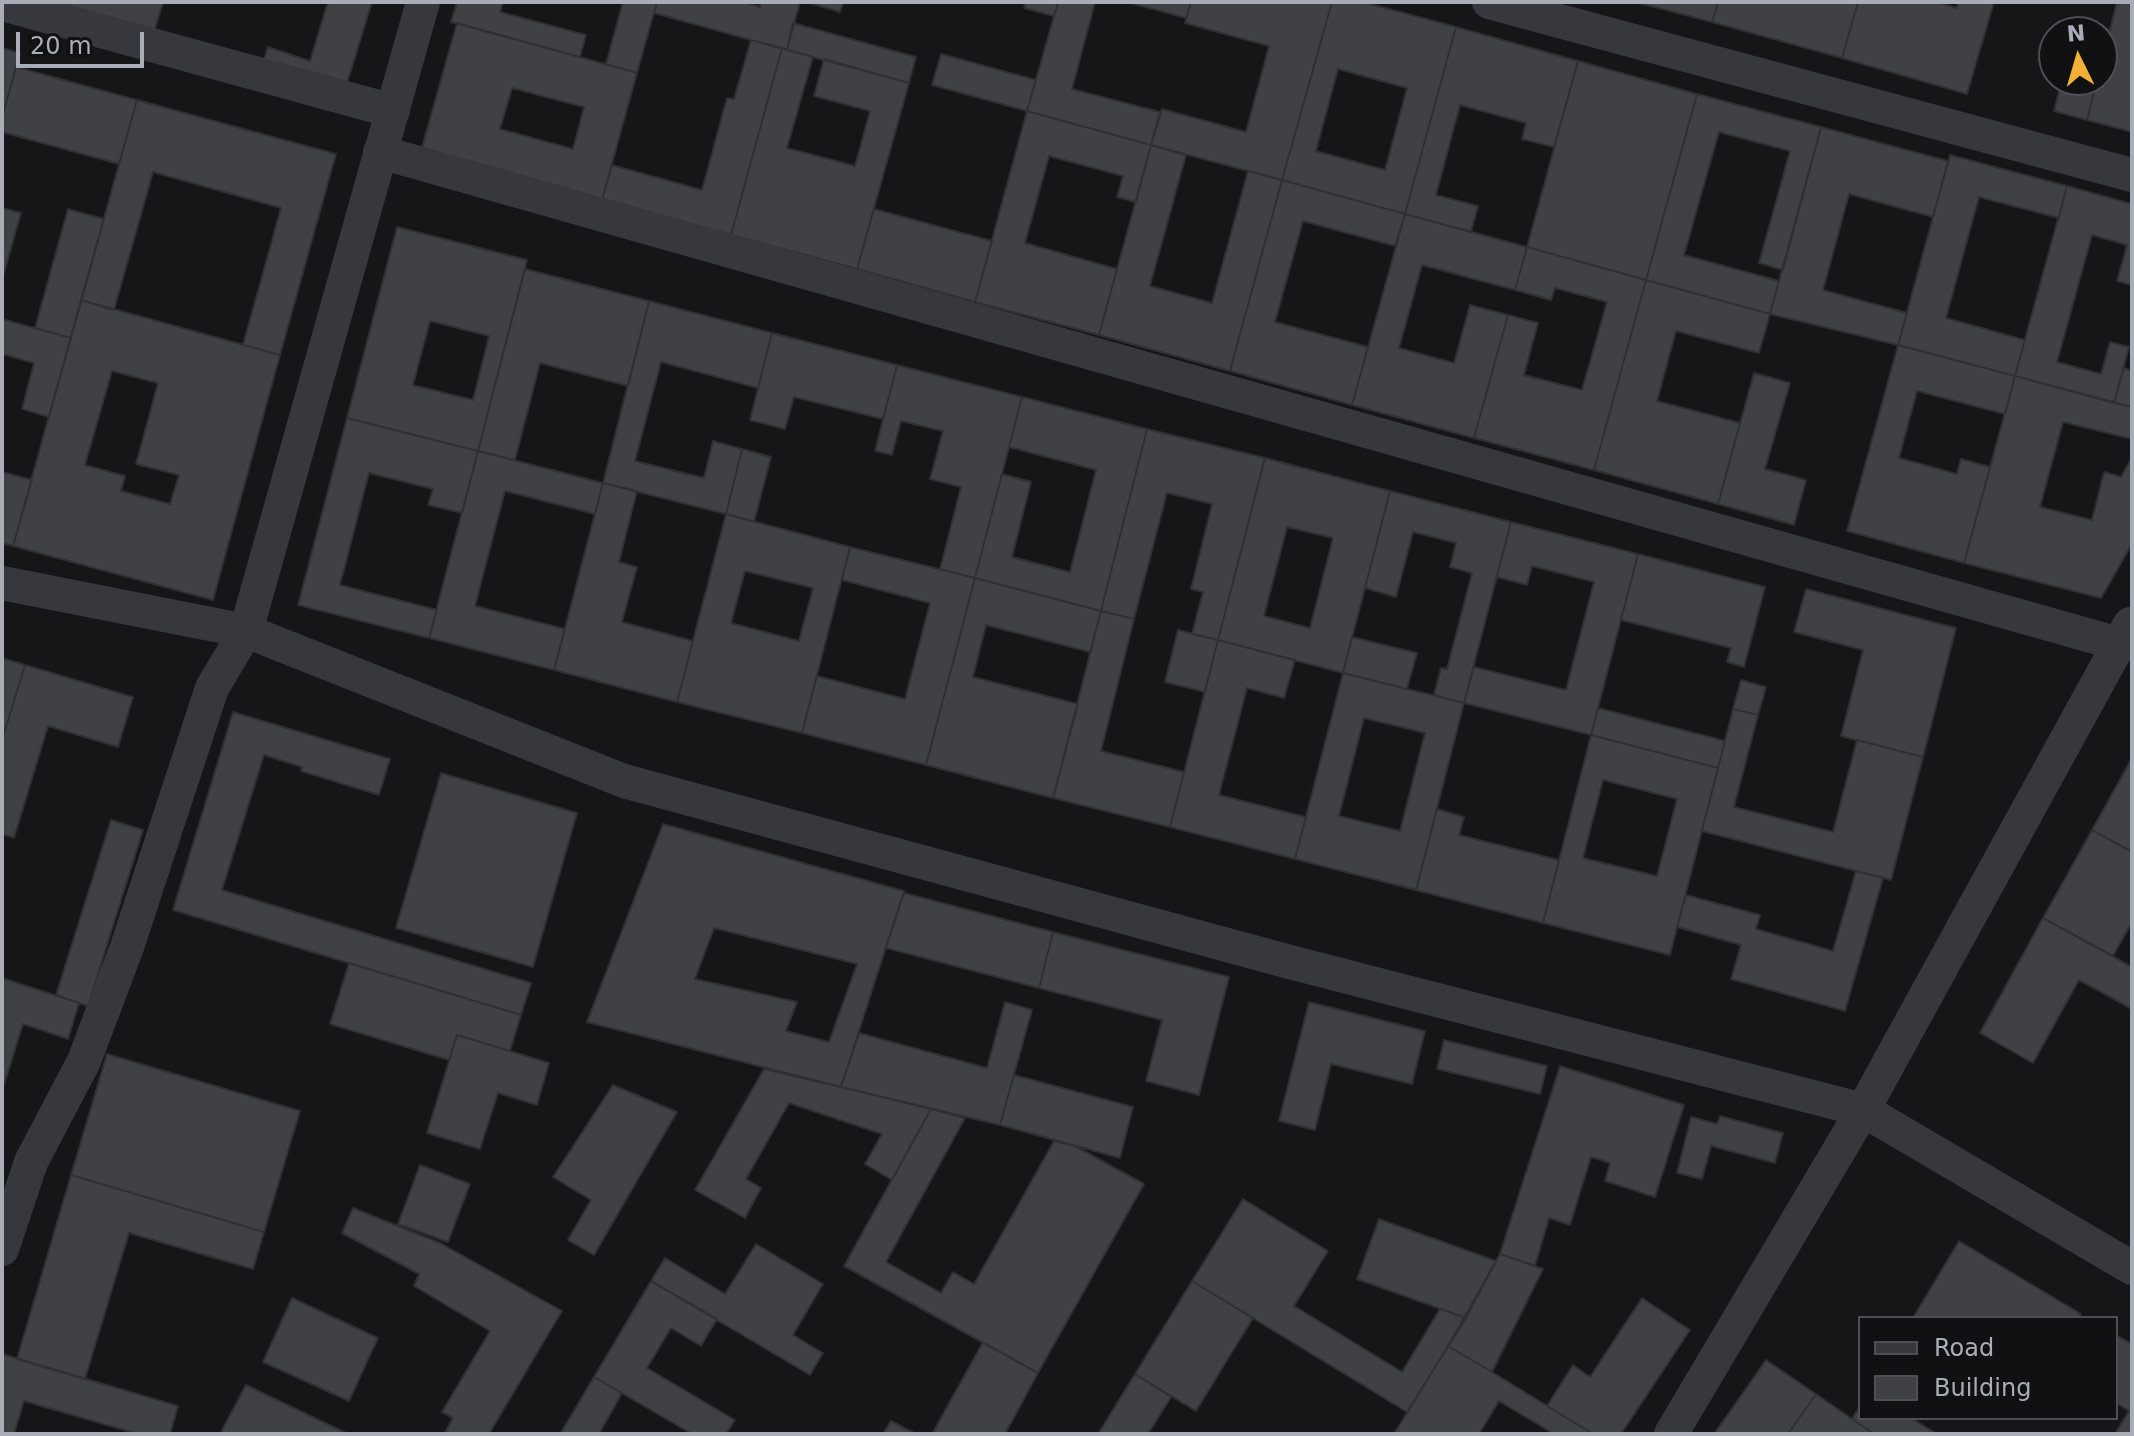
<!DOCTYPE html>
<style>
body{margin:0}
#map{position:relative;width:2134px;height:1436px;overflow:hidden;background:#161618;font-family:"DejaVu Sans",sans-serif}
canvas{display:block}
.frame{position:absolute;inset:0;border:4px solid #a8adb8;pointer-events:none}
.legend{position:absolute;left:1858px;top:1316px;width:260px;height:104px;box-sizing:border-box;background:#111113;border:2px solid #4d4f55;margin:0;padding:10px 14px;list-style:none;font-size:24px;color:#a8adb8}
.legend li{display:flex;align-items:center;gap:16px;height:40px}
.legend b{width:40px;border:2px solid #4d4f55}
.north{position:absolute;left:2038px;top:16px;width:80px;height:80px;box-sizing:border-box;background:#111113;border:2px solid #4d4f55;border-radius:50%;rotate:355deg;font-size:22px;font-weight:700;line-height:32px;text-align:center;color:#a8adb8}
.north::after{content:'';display:block;margin:auto;width:28px;height:36px;background:#f2b134;clip-path:polygon(50% 0,100% 100%,50% 72%,0 100%)}
.scale{position:absolute;left:16px;top:32px;width:128px;height:36px;box-sizing:border-box;border:4px solid #a8adb8;border-top:0;padding-left:10px;font-size:24px;line-height:28px;white-space:nowrap;color:#a8adb8;-webkit-text-stroke:6px #111113;paint-order:stroke}
</style>
<div id="map">
<canvas width="2134" height="1436"></canvas>
<div class="frame"></div>
<ul class="legend">
<li><b style="height:10px;background:#37383d"></b>Road</li>
<li><b style="height:22px;background:#404145"></b>Building</li>
</ul>
<div class="north">N</div>
<div class="scale">20 m</div>
</div>
<script>
const context = document.querySelector('canvas').getContext('2d');
context.lineJoin = 'round';
function fill(path, color) {
  context.fillStyle = color;
  context.fill(path, 'evenodd');
}
function poly(rows) {
  const path = new Path2D();
  for (const r of rows) {
    path.moveTo(r[0], r[1]);
    for (let i = 2; i < r.length; i += 2) path.lineTo(r[i], r[i + 1]);
  }
  return path;
}
function strokePath(path, color, width, dash) {
  context.strokeStyle = color;
  context.lineWidth = width;
  context.lineCap = dash ? 'butt' : 'round';
  context.setLineDash(dash || []);
  context.stroke(path);
}
const building = poly([
 [43,2,163,2,153,35,43,2],
 [328,2,372,2,344,93,261,68,268,47,310,61,328,2],
 [457,2,503,2,500,12,586,35,580,57,451,22,457,2],
 [623,2,657,2,637,73,606,64,623,2],
 [657,2,744,2,760,7,761,2,800,2,787,50,654,13,657,2],
 [807,2,843,2,840,12,807,2],
 [1026,2,1058,2,1054,16,1024,8,1026,2],
 [1058,2,1095,2,1072,89,1160,112,1151,145,1027,111,1058,2],
 [1127,2,1191,2,1186,18,1127,2],
 [1191,2,1332,2,1282,180,1151,145,1162,109,1246,132,1269,46,1185,23,1191,2],
 [1332,2,1363,2,1456,27,1405,214,1282,180,1332,2],
 [1338,69,1407,88,1385,170,1316,151,1338,69],
 [1635,2,1718,2,1712,22,1635,2],
 [1718,2,1858,2,1842,58,1712,22,1718,2],
 [1858,2,1937,2,1957,8,1958,2,1994,2,1967,94,1842,58,1858,2],
 [2117,2,2132,2,2132,132,2087,120,2097,80,2102,80,2102,62,2117,2],
 [2077,21,2110,30,2102,62,2102,32,2074,32,2077,21],
 [457,23,637,73,602,200,421,151,457,23],
 [512,88,584,107,573,149,500,129,512,88],
 [793,23,916,57,909,83,787,50,793,23],
 [1456,27,1578,61,1554,147,1522,139,1526,123,1460,105,1436,195,1478,206,1471,232,1405,214,1456,27],
 [751,40,782,48,731,235,602,200,612,165,702,190,727,98,734,99,751,40],
 [2,48,20,53,2,118,2,48],
 [782,48,813,57,787,148,855,166,870,111,814,96,824,59,909,83,857,269,731,235,782,48],
 [941,54,1036,80,1027,111,932,85,941,54],
 [1578,61,1697,94,1646,280,1527,247,1578,61],
 [16,67,137,100,119,164,2,132,2,118,16,67],
 [2062,80,2097,80,2087,120,2054,111,2062,80],
 [1697,94,1821,127,1783,270,1759,263,1790,151,1719,132,1684,255,1779,281,1770,314,1646,280,1697,94],
 [137,100,336,154,280,355,243,345,281,208,153,172,114,310,81,300,137,100],
 [1027,111,1151,145,1136,202,1117,197,1123,176,1049,156,1025,243,1117,269,1099,335,975,302,1027,111],
 [1821,127,1948,161,1933,217,1849,194,1823,290,1907,313,1898,345,1770,314,1821,127],
 [1151,145,1186,155,1150,286,1212,303,1248,171,1282,180,1230,371,1099,335,1151,145],
 [1950,155,2067,186,2059,218,1979,197,1946,318,2025,340,2015,376,1898,345,1950,155],
 [1282,180,1405,214,1395,246,1303,221,1275,322,1368,347,1352,405,1230,371,1282,180],
 [2067,186,2132,204,2132,285,2117,281,2127,245,2092,235,2057,362,2101,374,2110,342,2129,347,2114,403,2015,376,2067,186],
 [2,208,21,213,2,280,2,208],
 [68,209,104,219,71,338,35,328,68,209],
 [874,209,992,241,975,302,857,269,874,209],
 [1405,214,1527,247,1515,290,1422,265,1399,348,1454,363,1470,305,1508,315,1474,438,1352,405,1405,214],
 [397,227,527,260,478,451,347,418,397,227],
 [430,321,489,336,473,400,413,385,430,321],
 [1527,247,1646,280,1594,470,1474,438,1508,315,1538,323,1524,375,1582,390,1607,302,1555,288,1551,300,1515,290,1527,247],
 [525,269,649,301,628,386,540,363,515,460,478,451,525,269],
 [1646,280,1770,314,1759,353,1676,331,1657,401,1740,423,1718,504,1594,470,1646,280],
 [81,300,280,355,213,600,13,546,81,300],
 [112,371,158,383,136,464,179,475,170,504,121,491,125,476,85,465,112,371],
 [649,301,772,333,758,388,661,362,635,461,704,478,713,441,742,449,726,514,603,483,649,301],
 [2,319,71,338,49,417,22,409,34,363,2,354,2,319],
 [772,333,897,365,883,419,794,397,785,429,750,420,772,333],
 [1898,345,2015,376,2005,414,1917,391,1899,458,1957,474,1961,459,1990,467,1964,563,1847,531,1898,345],
 [897,365,1022,397,975,578,940,569,961,487,930,479,943,431,901,421,892,455,875,451,897,365],
 [2124,368,2132,371,2132,407,2114,403,2124,368],
 [1754,373,1790,383,1765,469,1806,480,1794,525,1718,504,1754,373],
 [2015,376,2132,407,2132,439,2063,422,2040,507,2092,520,2104,472,2121,477,2132,457,2132,544,2101,598,1964,563,2015,376],
 [1022,397,1147,429,1101,611,975,578,1002,474,1031,482,1012,557,1070,572,1096,470,1009,447,1022,397],
 [347,418,478,451,462,513,428,505,433,489,369,473,340,585,437,610,429,638,298,605,347,418],
 [1147,429,1265,458,1218,640,1192,634,1203,592,1191,589,1212,504,1167,493,1134,619,1101,611,1147,429],
 [742,449,771,457,754,522,726,514,742,449],
 [478,451,603,483,595,514,505,491,475,606,565,629,554,670,429,638,478,451],
 [1265,458,1390,491,1343,673,1218,640,1265,458],
 [1287,527,1333,538,1310,628,1264,616,1287,527],
 [2,472,32,480,13,546,2,543,2,472],
 [603,483,637,491,619,562,637,567,622,622,693,641,677,702,554,670,603,483],
 [1390,491,1511,522,1464,703,1434,695,1441,668,1447,669,1472,573,1450,567,1456,543,1413,532,1396,597,1365,588,1390,491],
 [726,514,850,547,802,733,677,702,726,514],
 [745,571,813,588,799,641,731,623,745,571],
 [1511,522,1638,554,1591,735,1464,703,1474,667,1566,690,1594,582,1532,566,1527,585,1497,577,1511,522],
 [850,547,975,578,926,765,802,733,817,676,905,699,930,603,842,580,850,547],
 [1638,554,1765,587,1744,667,1727,662,1731,648,1621,620,1638,554],
 [975,578,1101,611,1090,652,986,625,973,677,1078,704,1053,798,926,765,975,578],
 [1806,589,1956,628,1923,757,1841,736,1863,650,1794,632,1806,589],
 [1101,611,1134,619,1101,751,1184,772,1170,827,1053,798,1101,611],
 [1178,630,1218,640,1205,692,1165,682,1178,630],
 [1352,637,1417,653,1407,689,1343,673,1352,637],
 [1218,640,1295,660,1284,698,1247,688,1219,795,1306,817,1295,859,1170,827,1218,640],
 [2,658,25,665,3,737,2,737,2,658],
 [25,665,133,697,118,747,48,726,14,838,2,834,2,740,25,665],
 [1343,673,1464,703,1416,890,1295,859,1343,673],
 [1364,718,1425,733,1400,831,1339,816,1364,718],
 [1741,680,1766,687,1758,715,1733,709,1741,680],
 [1598,708,1725,741,1718,768,1591,735,1598,708],
 [1733,709,1758,715,1734,807,1833,832,1857,740,1923,757,1891,880,1702,831,1733,709],
 [233,712,390,759,379,795,301,771,302,767,264,755,222,890,531,983,521,1015,173,910,233,712],
 [1591,735,1718,768,1670,955,1543,923,1591,735],
 [1603,780,1677,799,1657,876,1583,858,1603,780],
 [2132,758,2132,852,2092,830,2132,758],
 [441,773,577,813,533,967,396,928,441,773],
 [1437,809,1464,817,1459,835,1559,860,1543,923,1416,890,1437,809],
 [111,820,143,830,88,1006,56,995,111,820],
 [663,824,904,891,841,1087,587,1022,663,824],
 [714,928,857,964,829,1042,786,1031,797,1002,695,979,714,928],
 [2092,830,2132,852,2132,922,2113,956,2043,918,2092,830],
 [1856,871,1883,878,1845,1011,1731,979,1741,945,1677,927,1686,895,1760,915,1756,929,1833,951,1856,871],
 [904,893,1053,932,1039,988,886,948,904,893],
 [2043,918,2132,967,2132,1009,2079,980,2033,1063,1980,1033,2043,918],
 [1053,932,1229,977,1199,1095,1146,1081,1162,1020,1039,988,1053,932],
 [349,963,521,1015,510,1051,457,1035,449,1060,330,1024,349,963],
 [2,978,79,1003,68,1039,23,1024,2,1091,2,978],
 [1005,1002,1032,1010,1000,1125,841,1087,859,1033,987,1068,1005,1002],
 [1309,1002,1425,1031,1412,1084,1331,1064,1315,1130,1279,1121,1309,1002],
 [457,1035,549,1063,537,1105,498,1093,480,1149,427,1133,457,1035],
 [1444,1040,1547,1066,1540,1094,1437,1069,1444,1040],
 [107,1054,300,1111,264,1232,71,1175,107,1054],
 [1560,1066,1684,1105,1655,1197,1605,1181,1610,1163,1591,1157,1570,1225,1549,1218,1535,1266,1500,1254,1560,1066],
 [764,1069,841,1087,931,1109,892,1180,865,1164,882,1134,789,1103,746,1179,761,1188,745,1218,695,1190,764,1069],
 [1014,1075,1133,1107,1120,1158,1000,1125,1014,1075],
 [613,1085,677,1112,594,1255,568,1240,591,1200,553,1177,613,1085],
 [931,1109,965,1118,886,1262,941,1293,953,1272,974,1284,1054,1141,1075,1146,1144,1184,1038,1373,844,1266,931,1109],
 [1720,1116,1783,1133,1775,1163,1711,1146,1702,1179,1677,1173,1691,1117,1717,1124,1720,1116],
 [420,1165,470,1184,448,1242,398,1224,420,1165],
 [71,1175,264,1232,253,1269,129,1233,85,1379,17,1359,71,1175],
 [1243,1199,1328,1251,1294,1306,1402,1372,1440,1309,1466,1318,1407,1412,1192,1281,1243,1199],
 [353,1208,440,1243,562,1311,489,1434,444,1434,453,1418,442,1412,490,1331,414,1286,419,1274,342,1233,353,1208],
 [1379,1219,1496,1261,1466,1318,1357,1279,1379,1219],
 [1959,1241,2081,1314,2078,1318,1913,1318,1959,1241],
 [756,1244,823,1284,793,1335,823,1353,810,1375,651,1281,665,1258,725,1294,756,1244],
 [1500,1254,1543,1269,1492,1372,1448,1346,1500,1254],
 [651,1281,717,1319,701,1346,671,1328,647,1368,735,1420,726,1434,692,1434,594,1377,651,1281],
 [1192,1281,1253,1318,1196,1411,1135,1374,1192,1281],
 [292,1298,378,1338,349,1401,263,1362,292,1298],
 [1642,1298,1690,1330,1621,1434,1593,1434,1547,1406,1573,1365,1590,1377,1642,1298],
 [2116,1335,2132,1344,2132,1434,2115,1434,2129,1411,2116,1403,2116,1335],
 [983,1342,1038,1373,1005,1434,932,1434,983,1342],
 [1448,1346,1492,1372,1593,1434,1554,1434,1499,1401,1479,1434,1394,1434,1448,1346],
 [2,1354,178,1406,170,1434,138,1434,24,1401,14,1434,2,1434,2,1354],
 [1766,1360,1816,1394,1788,1434,1714,1434,1766,1360],
 [1135,1374,1171,1397,1148,1434,1098,1434,1135,1374],
 [594,1377,622,1393,599,1434,560,1434,594,1377],
 [246,1385,348,1434,220,1434,246,1385],
 [1816,1394,1852,1419,1874,1434,1788,1434,1816,1394],
 [1860,1406,1860,1418,1911,1418,1937,1434,1874,1434,1852,1419,1860,1406],
 [891,1421,916,1434,883,1434,891,1421]
]);
fill(building, '#404145');
strokePath(building, '#303034', 2);
strokePath(poly([
 [1489,2,2132,175],
 [2,4,393,111],
 [380,152,2119,644,2132,644],
 [2,583,246,631,624,781,1286,961,1863,1110,2132,1268],
 [2,1249,31,1162,84,1061,127,947,212,688,246,631,423,2],
 [1671,1434,1863,1110,2130,624]
]), '#37383d', 34);
</script>
